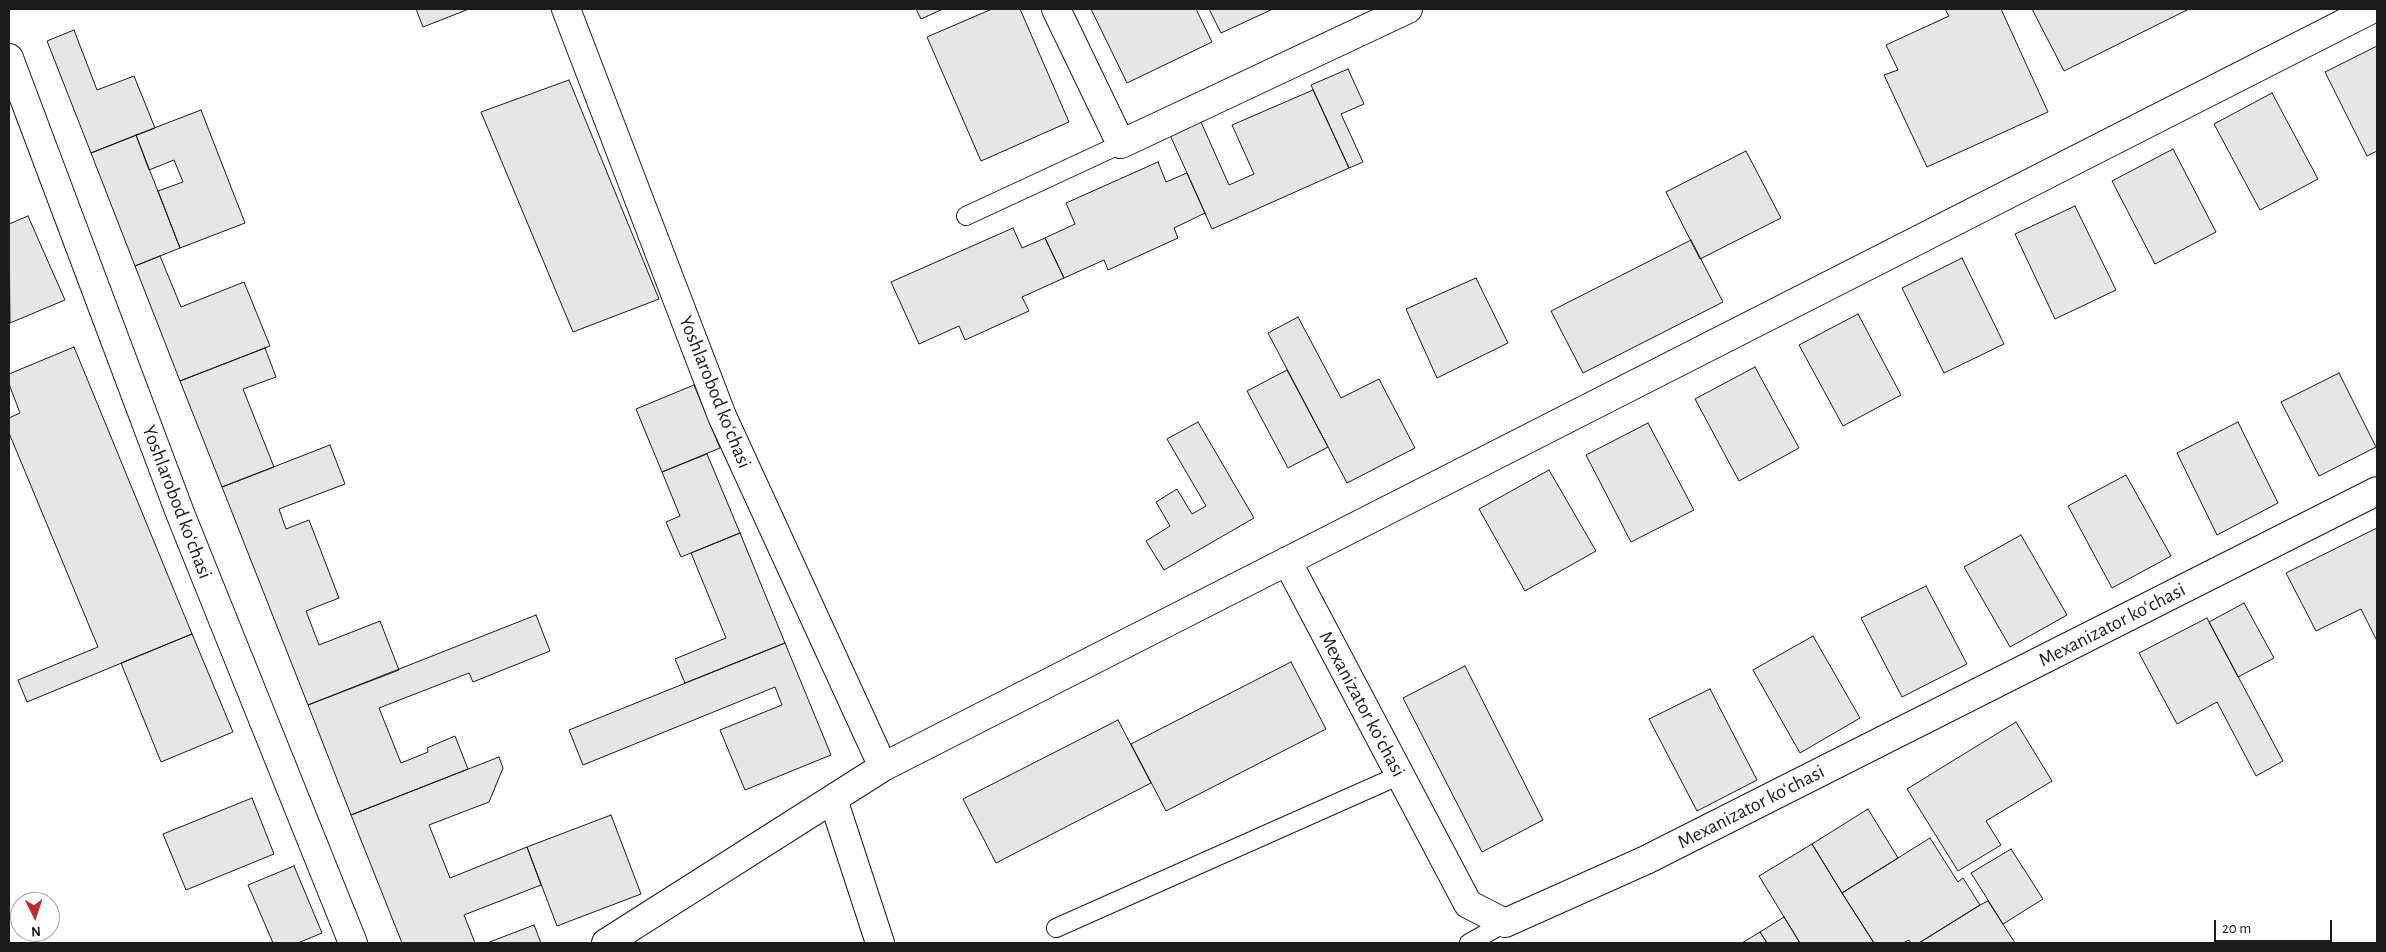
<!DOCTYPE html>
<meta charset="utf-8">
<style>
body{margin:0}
#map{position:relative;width:2386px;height:952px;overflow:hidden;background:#fff;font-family:"Alegreya Sans",sans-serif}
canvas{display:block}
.frame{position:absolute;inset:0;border:10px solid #1a1a1a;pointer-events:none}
.north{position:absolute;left:10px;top:892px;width:50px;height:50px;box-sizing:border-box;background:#fff;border:1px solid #a3a3a3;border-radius:50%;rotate:176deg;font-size:14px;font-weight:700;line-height:20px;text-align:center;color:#1a1a1a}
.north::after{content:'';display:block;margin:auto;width:18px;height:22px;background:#c62828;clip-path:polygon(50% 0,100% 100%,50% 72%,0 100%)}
.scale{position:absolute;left:2214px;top:920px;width:118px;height:22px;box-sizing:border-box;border:2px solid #1a1a1a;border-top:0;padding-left:6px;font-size:15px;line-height:18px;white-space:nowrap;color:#1a1a1a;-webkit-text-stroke:4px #fff;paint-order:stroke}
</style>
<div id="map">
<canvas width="2386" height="952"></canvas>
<div class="frame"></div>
<div class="north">N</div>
<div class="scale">20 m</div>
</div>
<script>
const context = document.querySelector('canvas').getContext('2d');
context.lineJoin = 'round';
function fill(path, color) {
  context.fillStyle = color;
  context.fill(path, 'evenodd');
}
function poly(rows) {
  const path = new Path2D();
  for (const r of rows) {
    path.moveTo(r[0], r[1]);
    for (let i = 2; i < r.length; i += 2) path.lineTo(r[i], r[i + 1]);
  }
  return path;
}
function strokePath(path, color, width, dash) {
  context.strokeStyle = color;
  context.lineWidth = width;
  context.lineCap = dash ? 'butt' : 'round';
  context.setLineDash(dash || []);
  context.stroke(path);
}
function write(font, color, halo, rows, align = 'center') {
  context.font = font + ' "Alegreya Sans",sans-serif';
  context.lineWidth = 4;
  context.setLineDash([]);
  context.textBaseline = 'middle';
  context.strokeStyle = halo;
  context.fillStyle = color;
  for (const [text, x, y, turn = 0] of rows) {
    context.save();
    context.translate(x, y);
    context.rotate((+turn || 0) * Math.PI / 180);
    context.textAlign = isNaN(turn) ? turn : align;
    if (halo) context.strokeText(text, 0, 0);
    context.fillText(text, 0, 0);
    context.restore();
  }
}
const building = poly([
 [416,9,469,9,423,27,416,9],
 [916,9,943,9,921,19,916,9],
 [992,9,1020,9,1069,122,981,161,927,37,992,9],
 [1091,9,1196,9,1212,42,1127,83,1091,9],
 [1209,9,1273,9,1221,33,1209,9],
 [1945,9,2001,9,2048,112,1927,167,1884,75,1898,70,1886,45,1949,16,1945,9],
 [2032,9,2189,9,2064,71,2032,9],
 [74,30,97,90,134,76,155,128,91,153,47,41,74,30],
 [2377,46,2377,151,2367,156,2325,72,2377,46],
 [1348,69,1364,104,1341,114,1363,162,1349,168,1311,85,1348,69],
 [569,80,659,299,573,332,481,112,569,80],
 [1313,90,1349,168,1212,229,1170,135,1201,122,1229,185,1254,174,1232,125,1313,90],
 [2272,93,2318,179,2260,210,2214,124,2272,93],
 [201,110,245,223,180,248,158,191,183,182,174,160,149,170,136,135,201,110],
 [136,135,180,248,135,266,91,153,136,135],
 [2173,149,2216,232,2155,264,2112,181,2173,149],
 [1746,151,1781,218,1700,259,1666,192,1746,151],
 [1158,162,1166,182,1187,173,1205,213,1174,228,1178,238,1108,270,1104,260,1064,278,1045,238,1075,224,1066,203,1158,162],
 [2075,206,2116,290,2055,319,2015,234,2075,206],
 [28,216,65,300,10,323,9,224,28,216],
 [1013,228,1022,248,1045,238,1064,278,1022,297,1029,311,965,340,959,326,919,344,891,282,1013,228],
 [1691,240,1723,302,1583,373,1551,311,1691,240],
 [160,256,181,307,244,282,270,346,180,381,135,266,160,256],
 [1962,258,2004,344,1944,373,1902,288,1962,258],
 [1476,278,1508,343,1437,378,1406,309,1476,278],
 [1858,314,1901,395,1843,426,1799,345,1858,314],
 [1298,317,1341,398,1379,379,1415,448,1347,483,1268,333,1298,317],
 [74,347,192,634,27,702,18,680,98,647,9,433,9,418,20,413,9,384,9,374,74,347],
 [265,348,276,377,243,389,274,467,222,487,180,381,265,348],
 [1755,367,1799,448,1739,481,1695,399,1755,367],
 [1287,370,1328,447,1288,468,1247,391,1287,370],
 [2339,373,2376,447,2319,476,2281,402,2339,373],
 [694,385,720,448,662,472,636,409,694,385],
 [1198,422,1254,518,1164,570,1146,541,1170,526,1156,502,1177,489,1192,514,1206,506,1167,439,1198,422],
 [2238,422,2278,503,2217,535,2177,453,2238,422],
 [1648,423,1694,510,1631,542,1586,455,1648,423],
 [330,445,345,484,279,509,286,529,309,520,339,598,306,611,319,645,380,621,399,670,308,705,222,487,330,445],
 [707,454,740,533,681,557,666,522,680,516,662,472,707,454],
 [1549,470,1596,551,1525,591,1479,509,1549,470],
 [2126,475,2171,556,2112,588,2068,506,2126,475],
 [2377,528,2377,641,2361,609,2316,631,2286,573,2377,528],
 [740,533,785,643,685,683,675,659,726,638,691,553,740,533],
 [2021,535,2067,615,2010,647,1964,567,2021,535],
 [1926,586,1967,664,1902,697,1861,618,1926,586],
 [2244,603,2274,658,2238,677,2209,622,2244,603],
 [536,615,550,651,473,682,469,673,379,708,401,763,428,752,427,748,455,736,468,769,351,815,308,705,536,615],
 [2207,618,2283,761,2256,776,2217,702,2177,724,2139,653,2207,618],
 [192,634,233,732,161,762,121,663,192,634],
 [1813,636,1860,718,1800,753,1753,670,1813,636],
 [785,643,831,755,745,790,720,730,782,705,775,687,583,765,569,730,785,643],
 [1291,662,1326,729,1166,811,1131,744,1291,662],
 [1465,666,1543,820,1482,852,1403,698,1465,666],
 [1710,689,1757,780,1697,811,1649,719,1710,689],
 [1118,720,1151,783,996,863,963,799,1118,720],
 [2016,722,2052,781,1986,821,2001,845,1958,871,1907,789,2016,722],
 [499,757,503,768,489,802,429,825,450,878,527,847,541,885,464,915,475,943,402,943,351,815,499,757],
 [252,798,274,854,186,890,163,834,252,798],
 [1868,809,1898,858,1842,893,1812,844,1868,809],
 [611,815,641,894,557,926,527,847,611,815],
 [1930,838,1958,882,1963,878,1980,905,1919,943,1911,943,1909,940,1903,943,1874,943,1842,893,1930,838],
 [1812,844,1842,893,1874,943,1800,943,1759,876,1812,844],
 [2011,849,2043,899,2003,924,1971,873,2011,849],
 [294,866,322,933,298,943,273,943,248,885,294,866],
 [1988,901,2015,943,1919,943,1980,905,1988,901],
 [1784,917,1800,943,1767,943,1760,932,1784,917],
 [534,925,541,943,487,943,534,925],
 [1760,932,1767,943,1742,943,1760,932]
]);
fill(building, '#e6e6e6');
strokePath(building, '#1a1a1a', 1);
const service = poly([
 [966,216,1121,144],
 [1056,928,1400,775],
 [1469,943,1505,923]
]);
const minor = poly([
 [566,9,722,416,883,767],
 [1056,9,1121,144,1408,9],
 [9,58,180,513,353,943],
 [1287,561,1468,904,1505,923,1646,860,2377,491],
 [833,799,880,943],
 [606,943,883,767,2372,9]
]);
strokePath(service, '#1a1a1a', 20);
strokePath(minor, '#1a1a1a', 30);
strokePath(service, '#fff', 18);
strokePath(minor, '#fff', 28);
write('20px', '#1a1a1a', '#fff', [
 ["Yoshlarobod koʻchasi",715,392,68],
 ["Yoshlarobod koʻchasi",177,502,69],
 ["Mexanizator koʻchasi",2112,625,-27],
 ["Mexanizator koʻchasi",1362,704,62],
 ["Mexanizator koʻchasi",1751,807,-27]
]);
</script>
